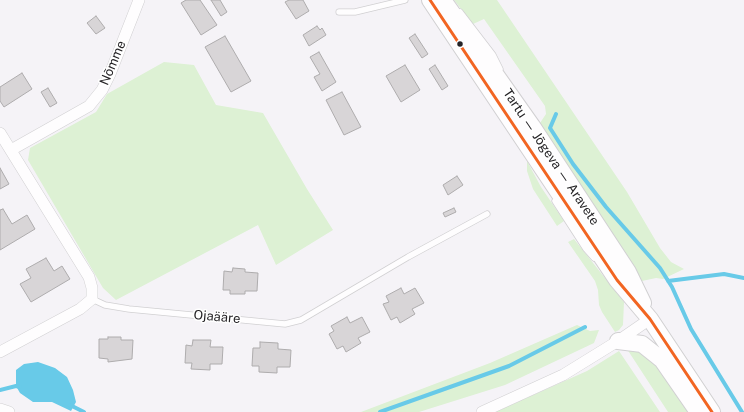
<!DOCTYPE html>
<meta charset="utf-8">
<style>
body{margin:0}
canvas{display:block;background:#f5f3f7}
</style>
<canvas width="744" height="412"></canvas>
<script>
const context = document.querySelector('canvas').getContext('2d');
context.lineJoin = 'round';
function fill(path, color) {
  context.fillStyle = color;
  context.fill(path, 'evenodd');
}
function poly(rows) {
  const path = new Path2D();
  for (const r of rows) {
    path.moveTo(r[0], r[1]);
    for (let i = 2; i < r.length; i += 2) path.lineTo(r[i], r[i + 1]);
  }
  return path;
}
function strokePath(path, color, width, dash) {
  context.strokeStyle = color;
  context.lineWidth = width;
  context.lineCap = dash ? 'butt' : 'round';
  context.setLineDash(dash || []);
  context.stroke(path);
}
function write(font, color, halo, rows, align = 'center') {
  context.font = font + ' "Public Sans",sans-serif';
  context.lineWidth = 3;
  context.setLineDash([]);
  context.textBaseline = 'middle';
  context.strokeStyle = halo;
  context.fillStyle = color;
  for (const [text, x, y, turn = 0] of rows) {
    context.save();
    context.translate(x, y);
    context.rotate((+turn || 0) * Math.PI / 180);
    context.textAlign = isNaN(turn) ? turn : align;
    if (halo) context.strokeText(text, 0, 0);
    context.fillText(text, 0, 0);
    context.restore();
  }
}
fill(poly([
 [454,0,497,0,627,192,660,248,671,262,684,269,663,279,656,278,642,281,538,126,546,114,545,106,484,19,473,24],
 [164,62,194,65,216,105,263,113,307,189,333,230,276,265,258,225,116,300,103,288,28,160,30,148,96,112,107,94],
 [527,161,541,187,564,221,557,226,533,189,527,171],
 [574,239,624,302,623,325,619,330,615,332,602,312,599,305,598,290,595,281,568,242],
 [577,325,590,331,599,330,594,343,505,385,419,412,361,412,490,363],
 [627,349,635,349,655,360,690,412,668,412],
 [619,351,660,412,495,412,587,371]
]), '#ddf1d4');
fill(poly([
 [38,362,55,368,67,377,73,390,76,402,71,411,52,402,33,402,20,393,16,386,16,370,24,364]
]), '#68cae8');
strokePath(poly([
 [556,114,550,128,573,164,606,207,660,268,672,287,691,329,742,412],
 [668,281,724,274,744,278],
 [0,390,16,386,20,387],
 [70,405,84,412],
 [380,412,509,366,585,327]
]), '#68cae8', 4);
const building = poly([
 [186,0,200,0,217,25,201,35,181,3,186,0],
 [211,0,220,0,227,12,221,16,211,0],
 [289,0,303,0,309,11,296,19,285,2,289,0],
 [96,16,105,28,96,34,87,23,96,16],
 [317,26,320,30,322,28,326,35,309,46,303,35,317,26],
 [415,34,428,54,422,58,409,38,415,34],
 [225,36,251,81,231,92,205,47,225,36],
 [319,52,336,82,322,91,314,77,320,74,310,57,319,52],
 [405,65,420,90,401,102,386,76,405,65],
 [435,65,448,86,442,90,429,69,435,65],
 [22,73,32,89,4,107,0,101,0,87,22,73],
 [48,88,57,103,50,107,41,92,48,88],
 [342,92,361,127,344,135,326,100,342,92],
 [0,168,9,184,0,189,0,168],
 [457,176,463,185,448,195,443,185,457,176],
 [454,208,456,212,445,217,443,213,454,208],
 [3,209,12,224,27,215,35,229,0,250,0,210,3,209],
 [46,258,54,271,62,266,70,279,31,302,20,284,31,278,26,269,46,258],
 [233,268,245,269,245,272,258,273,257,291,245,291,245,294,230,294,230,290,223,290,224,271,232,272,233,268],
 [401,288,404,294,415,288,424,303,412,309,415,314,400,323,397,317,391,320,383,304,389,302,386,296,401,288],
 [347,317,350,323,362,317,370,332,358,338,361,343,346,352,343,346,337,349,329,334,334,331,331,326,347,317],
 [108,337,121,337,121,340,133,340,132,359,108,362,108,359,99,358,99,339,108,339,108,337],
 [193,340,211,340,210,347,223,347,222,364,210,364,210,370,191,369,192,363,185,363,186,345,192,346,193,340],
 [260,342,278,343,278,349,291,350,290,367,277,367,277,373,259,372,259,366,252,366,253,348,260,348,260,342]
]);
fill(building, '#d8d5d7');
strokePath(building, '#aeacad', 1);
const lane = poly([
 [339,12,355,12,405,0],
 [460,12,493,55,500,69],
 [555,201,586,249,594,258],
 [92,299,105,305,129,309,285,324,301,320,408,257,487,214]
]);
const street = poly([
 [0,133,89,277,92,288,92,299,80,309,0,352],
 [11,150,89,106,102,90,110,74,139,0],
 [0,409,9,412],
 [482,412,563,375,618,341,650,319]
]);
const secondary = poly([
 [430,0,617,280,650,319,712,412],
 [443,0,532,126,628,272,643,303],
 [618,341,642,344,662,360,698,412]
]);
strokePath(lane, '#d1d0d2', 7);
strokePath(street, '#d1d0d2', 12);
strokePath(secondary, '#d1d0d2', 18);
strokePath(lane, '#fefdfe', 5.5);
strokePath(street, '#fefdfe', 11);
strokePath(secondary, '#fefdfe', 16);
strokePath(poly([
 [430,0,617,280,650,319,712,412]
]), '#f26522', 3);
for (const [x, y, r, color] of [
 [460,44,3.5,"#252326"]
]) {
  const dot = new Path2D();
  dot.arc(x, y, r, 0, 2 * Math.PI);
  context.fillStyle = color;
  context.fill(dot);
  strokePath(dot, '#fff', 1.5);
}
write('13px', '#252326', '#fff', [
 ["Nõmme",113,63,-67],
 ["Tartu — Jõgeva — Aravete",551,157,56],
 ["Ojaääre",217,317,5]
]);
</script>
